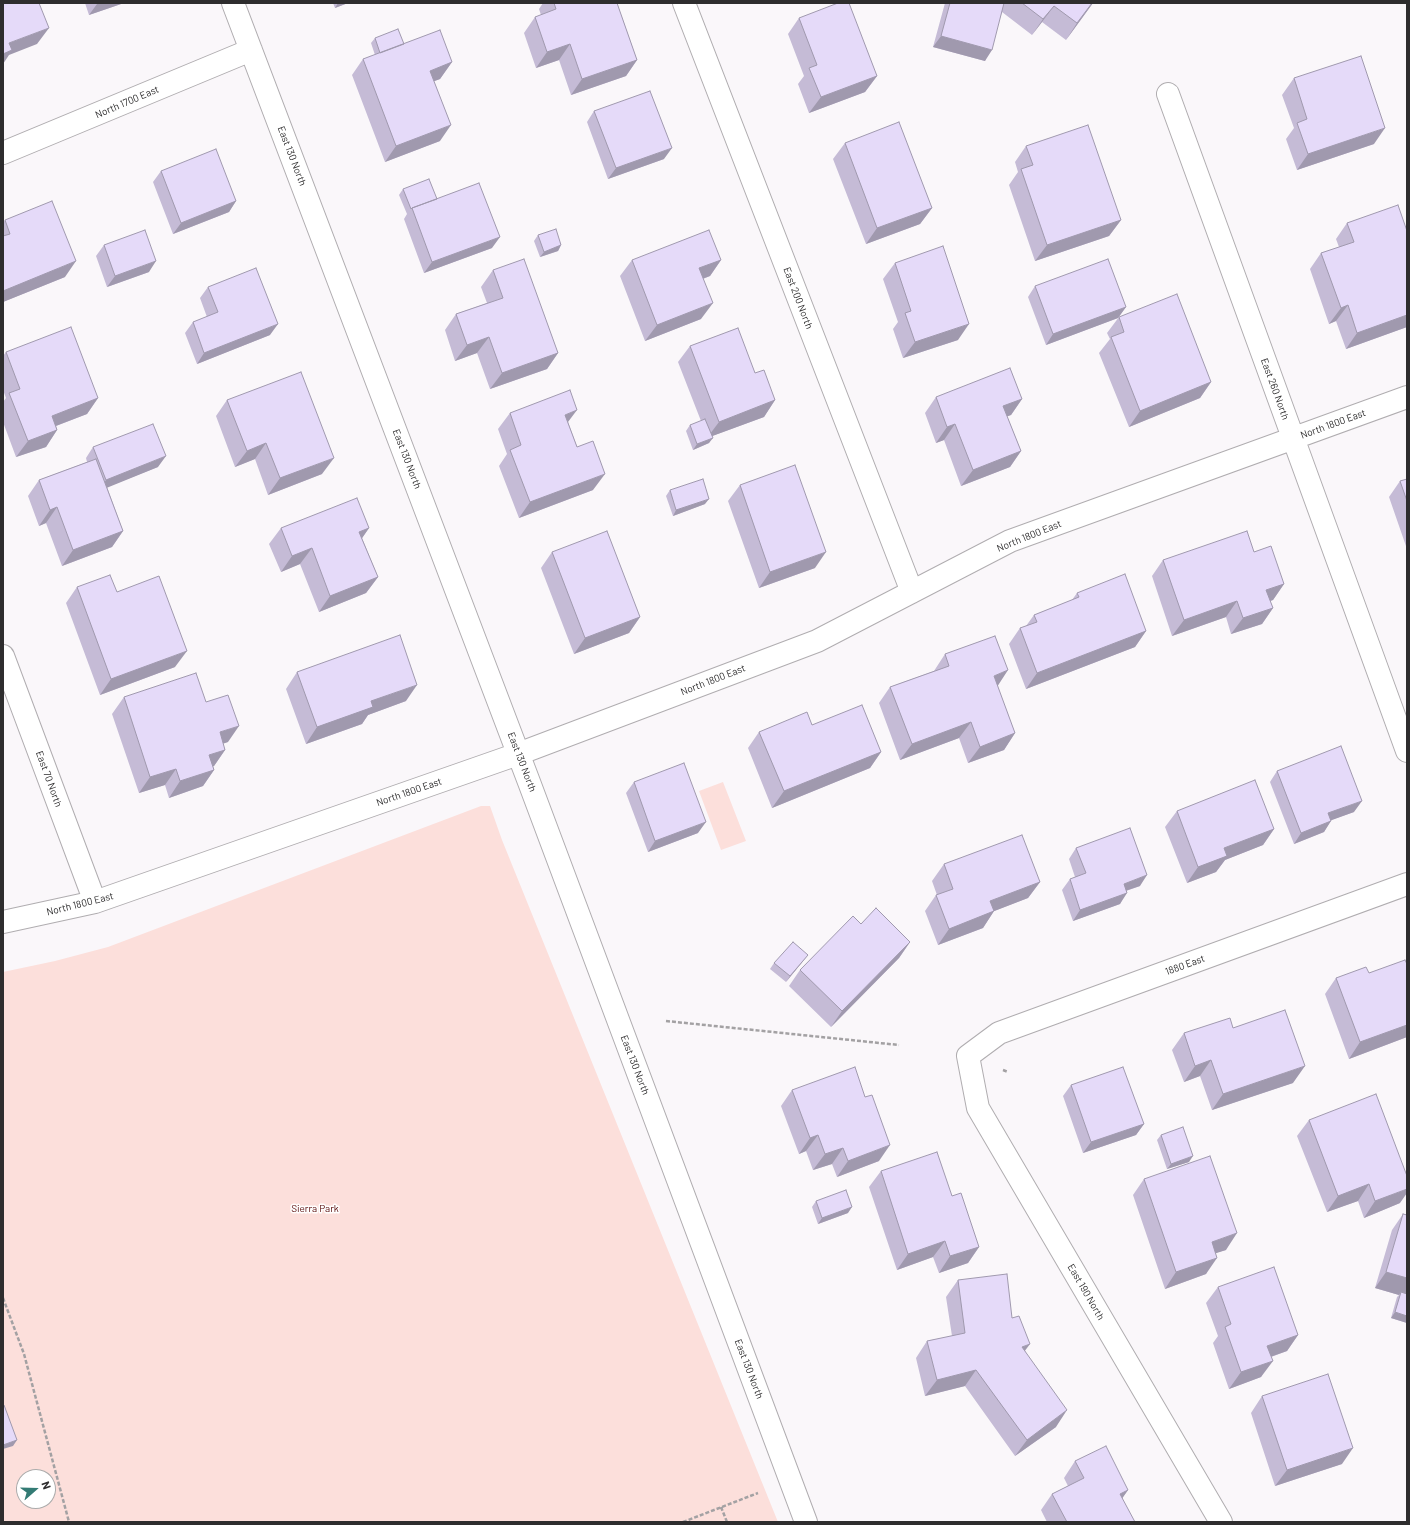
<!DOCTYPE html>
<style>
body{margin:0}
#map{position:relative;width:1410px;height:1525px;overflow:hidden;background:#faf7fa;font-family:Barlow,sans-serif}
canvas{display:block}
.frame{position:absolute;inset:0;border:4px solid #2e2d2e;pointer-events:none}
.north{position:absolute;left:16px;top:1469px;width:40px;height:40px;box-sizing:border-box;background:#fff;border:1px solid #ababab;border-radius:50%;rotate:70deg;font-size:11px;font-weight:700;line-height:16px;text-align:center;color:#2e2d2e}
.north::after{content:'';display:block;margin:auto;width:14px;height:18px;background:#337b74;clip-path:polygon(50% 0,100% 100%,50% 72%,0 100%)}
</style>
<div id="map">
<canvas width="1410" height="1525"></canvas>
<div class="frame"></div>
<div class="north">N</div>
</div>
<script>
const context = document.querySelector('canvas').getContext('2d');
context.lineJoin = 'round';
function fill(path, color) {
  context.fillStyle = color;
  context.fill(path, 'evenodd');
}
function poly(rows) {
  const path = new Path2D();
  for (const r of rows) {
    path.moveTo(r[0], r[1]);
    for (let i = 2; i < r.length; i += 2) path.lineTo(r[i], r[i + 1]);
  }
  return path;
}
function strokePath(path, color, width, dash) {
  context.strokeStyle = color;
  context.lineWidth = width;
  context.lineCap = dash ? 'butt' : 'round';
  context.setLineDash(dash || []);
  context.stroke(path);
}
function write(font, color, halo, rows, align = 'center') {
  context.font = font + ' Barlow,sans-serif';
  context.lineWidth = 3;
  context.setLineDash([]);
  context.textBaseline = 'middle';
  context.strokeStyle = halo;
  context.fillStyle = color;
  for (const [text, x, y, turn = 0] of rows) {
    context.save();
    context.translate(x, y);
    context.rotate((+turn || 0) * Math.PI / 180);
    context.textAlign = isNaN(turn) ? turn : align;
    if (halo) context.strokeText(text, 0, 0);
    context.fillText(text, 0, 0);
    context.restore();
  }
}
fill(poly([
 [723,782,746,841,721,850,699,791],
 [481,806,490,806,502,840,778,1522,3,1522,3,1449,13,1445,3,1418,3,972,55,961,108,947],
 [24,1477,48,1477,48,1501,24,1501]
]), '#fcdfdb');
const minor = poly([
 [233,3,529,782,806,1522],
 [684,3,912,592],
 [1168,94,1407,751],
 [3,153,251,50],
 [3,656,95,902],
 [3,922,95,902,518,754,817,641,1010,541,1407,397],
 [1221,1522,978,1108,968,1056,999,1033,1407,884]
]);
strokePath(minor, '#b0adb0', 24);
strokePath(poly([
 [666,1021,899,1045],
 [1003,1070,1008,1072],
 [3,1298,24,1354,69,1522],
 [721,1507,727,1522],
 [683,1522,758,1493]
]), '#a3a1a3', 2.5, [4, 2]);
strokePath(minor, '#fff', 22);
fill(poly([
 [85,3,124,3,89,15],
 [333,3,348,3,335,8],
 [543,3,617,3,637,60,626,76,571,95,559,60,536,68,524,33,535,17,541,15,539,9],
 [945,3,1093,3,1066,40,1042,22,1032,35,1002,12,985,61,933,47],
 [799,18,877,76,865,92,809,113,798,84,804,76,788,34],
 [375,38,404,44,452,62,440,79,434,81,440,141,385,162,352,75,363,59,375,55,371,43],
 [1294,78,1374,144,1297,170,1286,139,1294,128,1282,95],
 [594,111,664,159,608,179,587,122],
 [845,143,932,208,920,224,866,244,833,159],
 [1026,146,1121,220,1109,236,1035,261,1009,185,1018,172,1015,162],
 [161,171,236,201,229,212,173,234,153,182],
 [403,189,437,199,492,248,424,273,404,219,407,214,399,195],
 [5,220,65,277,3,302,3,223],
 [1347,223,1407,231,1407,327,1346,349,1336,321,1329,324,1310,269,1321,253,1339,247,1336,239],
 [538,235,561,245,558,251,540,257,534,241],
 [104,245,149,272,107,287,96,256],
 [632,260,721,260,710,276,703,279,701,319,645,341,620,276],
 [895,263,958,340,903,358,893,329,898,322,883,279],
 [493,270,558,353,547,369,490,389,477,353,455,361,445,330,456,314,487,303,481,287],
 [1035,286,1126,307,1118,318,1046,345,1028,297],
 [208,287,270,335,197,364,185,333,193,322,207,317,200,298],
 [1119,317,1211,382,1200,398,1129,427,1099,353,1110,339,1107,333],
 [690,346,755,373,775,400,764,417,712,436,709,443,693,450,686,431,690,425,701,421,678,362],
 [6,352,98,398,87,414,56,426,57,430,46,447,16,457,3,422,3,402,6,398,3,390,3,356],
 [936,397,1022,399,1011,415,1007,416,1021,451,1010,467,961,486,944,440,936,443,925,413],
 [227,400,322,474,268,495,255,459,235,467,216,416],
 [510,413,568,422,593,490,519,518,499,466,507,454,498,429],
 [93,447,158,467,107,487,123,531,112,547,62,566,46,523,39,526,28,496,39,480,87,462,86,458],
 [1407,479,1407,549,1389,497,1400,481],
 [740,485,815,568,759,588,728,501],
 [670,490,705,504,673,516,666,496],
 [281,528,369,528,362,538,378,577,366,593,319,612,300,564,281,572,269,544],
 [552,552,640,617,629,633,574,654,541,568],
 [1254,552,1284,584,1273,600,1270,601,1273,608,1262,624,1231,634,1226,617,1172,636,1152,576,1163,560],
 [77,587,117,592,175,667,100,695,66,603],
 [1077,593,1146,631,1135,647,1026,689,1009,644,1020,628,1026,626,1034,615,1072,600],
 [945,654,997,686,1015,733,1004,750,968,763,959,738,900,760,879,703,890,687,934,671],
 [297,672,406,701,368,715,362,724,306,744,286,689],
 [124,697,206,702,228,742,223,743,225,750,214,766,213,766,214,770,203,786,169,798,165,785,139,793,112,714],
 [812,725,881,752,870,768,772,808,748,748,759,732],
 [1277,771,1354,812,1331,820,1324,832,1294,844,1270,782],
 [634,782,698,833,648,852,626,793],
 [1177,811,1274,829,1263,845,1225,860,1216,872,1187,883,1165,827],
 [1076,848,1140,886,1126,891,1120,904,1073,921,1062,890,1070,879,1075,877,1069,859],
 [944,864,1040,882,1028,898,994,911,983,928,938,945,925,911,936,895,937,895,932,881],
 [861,924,910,942,899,958,831,1027,789,986,800,970],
 [808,955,786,982,770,969,774,963],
 [1407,964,1407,1037,1349,1059,1325,994,1336,978,1369,973],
 [1233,1028,1293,1083,1212,1110,1200,1076,1184,1082,1172,1050,1184,1033],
 [1071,1085,1144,1124,1136,1135,1083,1153,1063,1096],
 [792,1090,879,1161,837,1177,832,1164,813,1170,806,1151,799,1154,781,1106],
 [1309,1120,1400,1203,1364,1218,1358,1201,1327,1212,1297,1136],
 [1161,1135,1189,1162,1167,1169,1157,1140],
 [881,1171,952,1196,979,1247,968,1263,939,1273,933,1257,897,1270,869,1187],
 [1144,1179,1226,1250,1215,1253,1206,1274,1165,1289,1133,1195],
 [816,1201,848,1213,818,1224,812,1207],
 [1403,1214,1407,1323,1391,1318,1397,1297,1399,1295,1375,1288,1392,1230],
 [958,1280,1012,1318,1056,1427,1015,1456,965,1386,925,1396,916,1358,927,1341,952,1336,946,1297],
 [1218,1287,1298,1335,1287,1351,1271,1357,1261,1377,1229,1389,1213,1343,1218,1336,1206,1303],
 [1262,1396,1342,1464,1275,1486,1251,1413],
 [1075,1461,1128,1490,1122,1498,1134,1522,1047,1522,1041,1510,1052,1494,1068,1486,1064,1478]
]), '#c5bbd6');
fill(poly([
 [99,3,124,3,89,15,97,4],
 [338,3,348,3,335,8],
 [1092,3,1093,3,1066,40,1077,23],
 [1054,6,1042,22,1032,35,1043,19],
 [49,28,37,44,9,55,3,64,3,52,9,43],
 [941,36,992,50,985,61,933,47],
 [570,44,559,60,536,68,547,52],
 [637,60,626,76,571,95,582,79],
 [452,62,440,79,419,87,430,71],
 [877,76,865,92,809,113,821,97],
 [451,125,440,141,385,162,396,146],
 [1385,128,1374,144,1297,170,1308,154],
 [672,148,664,159,608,179,616,168],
 [236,201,229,212,173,234,181,223],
 [932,208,920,224,866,244,877,228],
 [1121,220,1109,236,1035,261,1047,245],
 [500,237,492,248,424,273,432,262],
 [561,245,558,251,540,257,544,252],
 [721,260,710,276,688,284,699,268],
 [76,261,65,277,3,302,3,291],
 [156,261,149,272,107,287,115,276],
 [713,303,701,319,645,341,657,325],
 [1348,305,1336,321,1329,324,1341,308],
 [1126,307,1118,318,1046,345,1053,334],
 [1407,315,1407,327,1346,349,1357,333],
 [278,324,270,335,197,364,204,353],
 [969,324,958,340,903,358,915,342],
 [489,337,477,353,455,361,467,345],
 [558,353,547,369,490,389,502,373],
 [1211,382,1200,398,1129,427,1140,411],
 [98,398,87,414,40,432,52,416],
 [1022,399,1011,415,992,422,1003,406],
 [775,400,764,417,707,438,719,422],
 [577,410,565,426,565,415],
 [955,424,944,440,936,443,947,427],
 [57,430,46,447,16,457,28,441],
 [713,438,709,443,693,450,697,444],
 [266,443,255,459,235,467,247,451],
 [1021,451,1010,467,961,486,973,470],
 [166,456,158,467,99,491,106,480],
 [334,458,322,474,268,495,280,478],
 [605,474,593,490,519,518,530,502],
 [709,499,705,504,673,516,676,510],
 [57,507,46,523,39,526,50,510],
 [369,528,358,544,359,532],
 [123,531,112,547,62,566,73,550],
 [312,548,300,564,281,572,292,556],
 [826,552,815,568,759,588,770,572],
 [378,577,366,593,319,612,330,596],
 [1284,584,1273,600,1255,606,1266,590],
 [1237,601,1226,617,1172,636,1184,620],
 [1273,608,1262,624,1231,634,1243,618],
 [640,617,629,633,574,654,585,638],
 [1146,631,1135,647,1026,689,1037,673],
 [187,651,175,667,100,695,111,679],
 [1008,670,997,687,994,676],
 [417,685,406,701,368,715,362,724,306,744,317,727,371,701],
 [971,722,959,738,900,760,912,744],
 [239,726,228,742,208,749,220,732],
 [1015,733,1004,750,968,763,980,747],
 [225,750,214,766,198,772,209,755],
 [881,752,870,768,772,808,784,791],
 [176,769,165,785,139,793,150,777],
 [214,770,203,786,169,798,180,781],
 [1362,801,1354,812,1321,824,1328,813],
 [1331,821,1324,832,1294,844,1301,833],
 [706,822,698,833,648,852,655,841],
 [1274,829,1263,845,1225,860,1216,872,1187,883,1198,867,1224,848],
 [1147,875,1140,886,1116,894,1124,884],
 [1040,882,1028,898,979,917,990,901],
 [1127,893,1120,904,1073,921,1080,910],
 [994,911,983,928,938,945,949,929],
 [910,942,899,958,831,1027,842,1011],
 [808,955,804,960,786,982,790,976],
 [1407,1025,1407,1037,1349,1059,1360,1042],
 [1211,1060,1200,1076,1184,1082,1195,1066],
 [1305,1066,1293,1083,1212,1110,1223,1094],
 [1144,1124,1136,1135,1083,1153,1091,1142],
 [818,1135,806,1151,799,1154,810,1138],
 [890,1145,879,1161,837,1177,848,1161],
 [843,1148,832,1164,813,1170,825,1154],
 [1193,1156,1189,1162,1167,1169,1171,1164],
 [1369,1184,1358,1201,1327,1212,1338,1196],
 [1407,1189,1407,1193,1400,1203,1364,1218,1375,1201],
 [852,1207,848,1213,818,1224,822,1218],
 [1237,1233,1226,1250,1201,1258,1212,1242],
 [945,1241,933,1257,897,1270,908,1254],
 [979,1247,968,1263,939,1273,950,1256],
 [1217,1258,1206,1274,1165,1289,1176,1272],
 [1386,1272,1407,1278,1407,1298,1401,1292,1399,1295,1375,1288],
 [1395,1312,1407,1316,1407,1323,1391,1318],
 [1298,1335,1287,1351,1256,1362,1267,1346],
 [1030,1344,1018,1360,1022,1347],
 [1273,1361,1261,1377,1229,1389,1241,1372],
 [976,1370,965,1386,925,1396,937,1380],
 [1067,1410,1056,1427,1015,1456,1027,1440],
 [17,1440,13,1446,3,1449,3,1445],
 [1353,1448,1342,1464,1275,1486,1287,1470],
 [1128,1490,1117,1506,1120,1494]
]), '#a099ae');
const building = poly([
 [3,3,39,3,49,28,9,43,12,50,3,54,3,3],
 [554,3,617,3,637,60,582,79,570,44,547,52,535,17,556,9,554,3],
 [838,3,849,3,877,76,821,97,809,68,817,65,799,18,838,3],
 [950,3,1004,3,992,50,941,36,950,3],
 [1022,3,1092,3,1077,23,1054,6,1043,19,1022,3],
 [398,29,404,44,380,53,375,38,398,29],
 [440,30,452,62,430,71,451,125,396,146,363,59,440,30],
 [1361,56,1385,128,1308,154,1297,123,1307,119,1294,78,1361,56],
 [650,91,672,148,616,168,594,111,650,91],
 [899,122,932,208,877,228,845,143,899,122],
 [1088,125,1121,220,1047,245,1021,169,1033,165,1026,146,1088,125],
 [216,149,236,201,181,223,161,171,216,149],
 [429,179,437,199,412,208,411,209,403,189,429,179],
 [479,183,500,237,432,262,412,208,479,183],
 [52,201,76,261,3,291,3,236,10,234,5,220,52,201],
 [1398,205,1407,231,1407,315,1357,333,1348,305,1341,308,1321,253,1354,242,1347,223,1398,205],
 [556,229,561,245,544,252,538,235,556,229],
 [145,230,156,261,115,276,104,245,145,230],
 [709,230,721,260,699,268,713,303,657,325,632,260,709,230],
 [943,246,969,324,915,342,905,313,911,311,895,263,943,246],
 [524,259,558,353,502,373,489,337,467,345,456,314,503,298,493,270,524,259],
 [1108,259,1126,307,1053,334,1035,286,1108,259],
 [256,268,278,324,204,353,193,322,218,312,208,287,256,268],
 [1177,294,1211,382,1140,411,1111,337,1124,332,1119,317,1177,294],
 [71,327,98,398,52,416,57,430,28,441,9,393,20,389,6,352,71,327],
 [738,328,755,373,764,370,775,400,719,422,690,346,738,328],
 [1010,368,1022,399,1003,406,1021,451,973,470,955,424,947,427,936,397,1010,368],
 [301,372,334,458,280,478,266,443,247,451,227,400,301,372],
 [570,390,577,410,565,415,577,447,593,441,605,474,530,502,510,450,521,445,510,413,570,390],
 [705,419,713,438,697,444,690,425,705,419],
 [153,424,166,456,106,480,93,447,153,424],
 [96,459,123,531,73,550,57,507,50,510,39,480,96,459],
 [795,465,826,552,770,572,740,485,795,465],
 [703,479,709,499,676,510,670,490,703,479],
 [1407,479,1407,501,1400,481,1407,479],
 [357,498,369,528,359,532,378,577,330,596,312,548,292,556,281,528,357,498],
 [607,531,640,617,585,638,552,552,607,531],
 [1247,531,1254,552,1271,546,1284,584,1266,590,1273,608,1243,618,1237,601,1184,620,1163,560,1247,531],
 [1125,574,1146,631,1037,673,1020,628,1037,622,1034,615,1079,597,1077,593,1125,574],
 [110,575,117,592,159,576,187,651,111,679,77,587,110,575],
 [400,635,417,685,371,701,373,707,317,727,297,672,400,635],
 [995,636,1008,670,994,676,1015,733,980,747,971,722,912,744,890,687,949,666,945,654,995,636],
 [196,673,206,702,228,695,239,726,220,732,225,750,209,755,214,770,180,781,176,769,150,777,124,697,196,673],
 [862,705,881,752,784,791,759,732,807,712,812,725,862,705],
 [1341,746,1362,801,1328,813,1331,821,1301,833,1277,771,1341,746],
 [684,763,706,822,655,841,634,782,684,763],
 [1255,780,1274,829,1224,848,1227,856,1198,867,1177,811,1255,780],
 [1130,828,1147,875,1124,884,1127,893,1080,910,1070,879,1086,873,1076,848,1130,828],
 [1022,835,1040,882,990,901,994,911,949,929,936,895,953,889,944,864,1022,835],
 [876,908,910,942,842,1011,800,970,853,916,861,924,876,908],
 [793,942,808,955,790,976,774,963,793,942],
 [1405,960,1407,964,1407,1025,1360,1042,1336,978,1366,967,1369,973,1405,960],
 [1285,1010,1305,1066,1223,1094,1211,1060,1195,1066,1184,1033,1230,1018,1233,1028,1285,1010],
 [855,1067,865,1097,872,1095,890,1145,848,1161,843,1148,825,1154,818,1135,810,1138,792,1090,855,1067],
 [1123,1067,1144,1124,1091,1142,1071,1085,1123,1067],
 [1376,1094,1407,1176,1407,1189,1375,1201,1369,1184,1338,1196,1309,1120,1376,1094],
 [1183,1127,1193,1156,1171,1164,1161,1135,1183,1127],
 [937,1152,952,1196,961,1193,979,1247,950,1256,945,1241,908,1254,881,1171,937,1152],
 [1210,1156,1237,1233,1212,1242,1217,1258,1176,1272,1144,1179,1210,1156],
 [846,1190,852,1207,822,1218,816,1201,846,1190],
 [1403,1214,1407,1215,1407,1278,1386,1272,1403,1214],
 [1274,1267,1298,1335,1267,1346,1273,1361,1241,1372,1225,1327,1231,1324,1218,1287,1274,1267],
 [1007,1274,1012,1318,1019,1316,1030,1344,1022,1347,1067,1410,1027,1440,976,1370,937,1380,927,1341,965,1333,958,1280,1007,1274],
 [1401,1292,1407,1294,1407,1316,1395,1312,1401,1292],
 [1328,1374,1353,1448,1287,1470,1262,1396,1328,1374],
 [3,1405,4,1405,17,1440,3,1445,3,1405],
 [1106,1446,1128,1490,1120,1494,1135,1522,1067,1522,1052,1494,1084,1478,1075,1461,1106,1446]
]);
fill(building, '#e5daf9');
strokePath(building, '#a099ae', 1);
write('10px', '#2e2d2e', '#fff', [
 ["North 1700 East",127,102,-23],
 ["East 130 North",292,156,69],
 ["East 200 North",798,298,69],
 ["East 260 North",1275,389,70],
 ["North 1800 East",1333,424,-20],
 ["East 130 North",407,459,69],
 ["North 1800 East",1029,536,-22],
 ["North 1800 East",713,680,-21],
 ["East 130 North",522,762,69],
 ["East 70 North",49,779,70],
 ["North 1800 East",409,792,-19],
 ["North 1800 East",80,904,-14],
 ["1880 East",1185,965,-20],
 ["East 130 North",635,1065,69],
 ["East 190 North",1086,1292,60],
 ["East 130 North",749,1369,69]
]);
write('10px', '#560807', '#fff', [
 ["Sierra Park",315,1209]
]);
</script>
